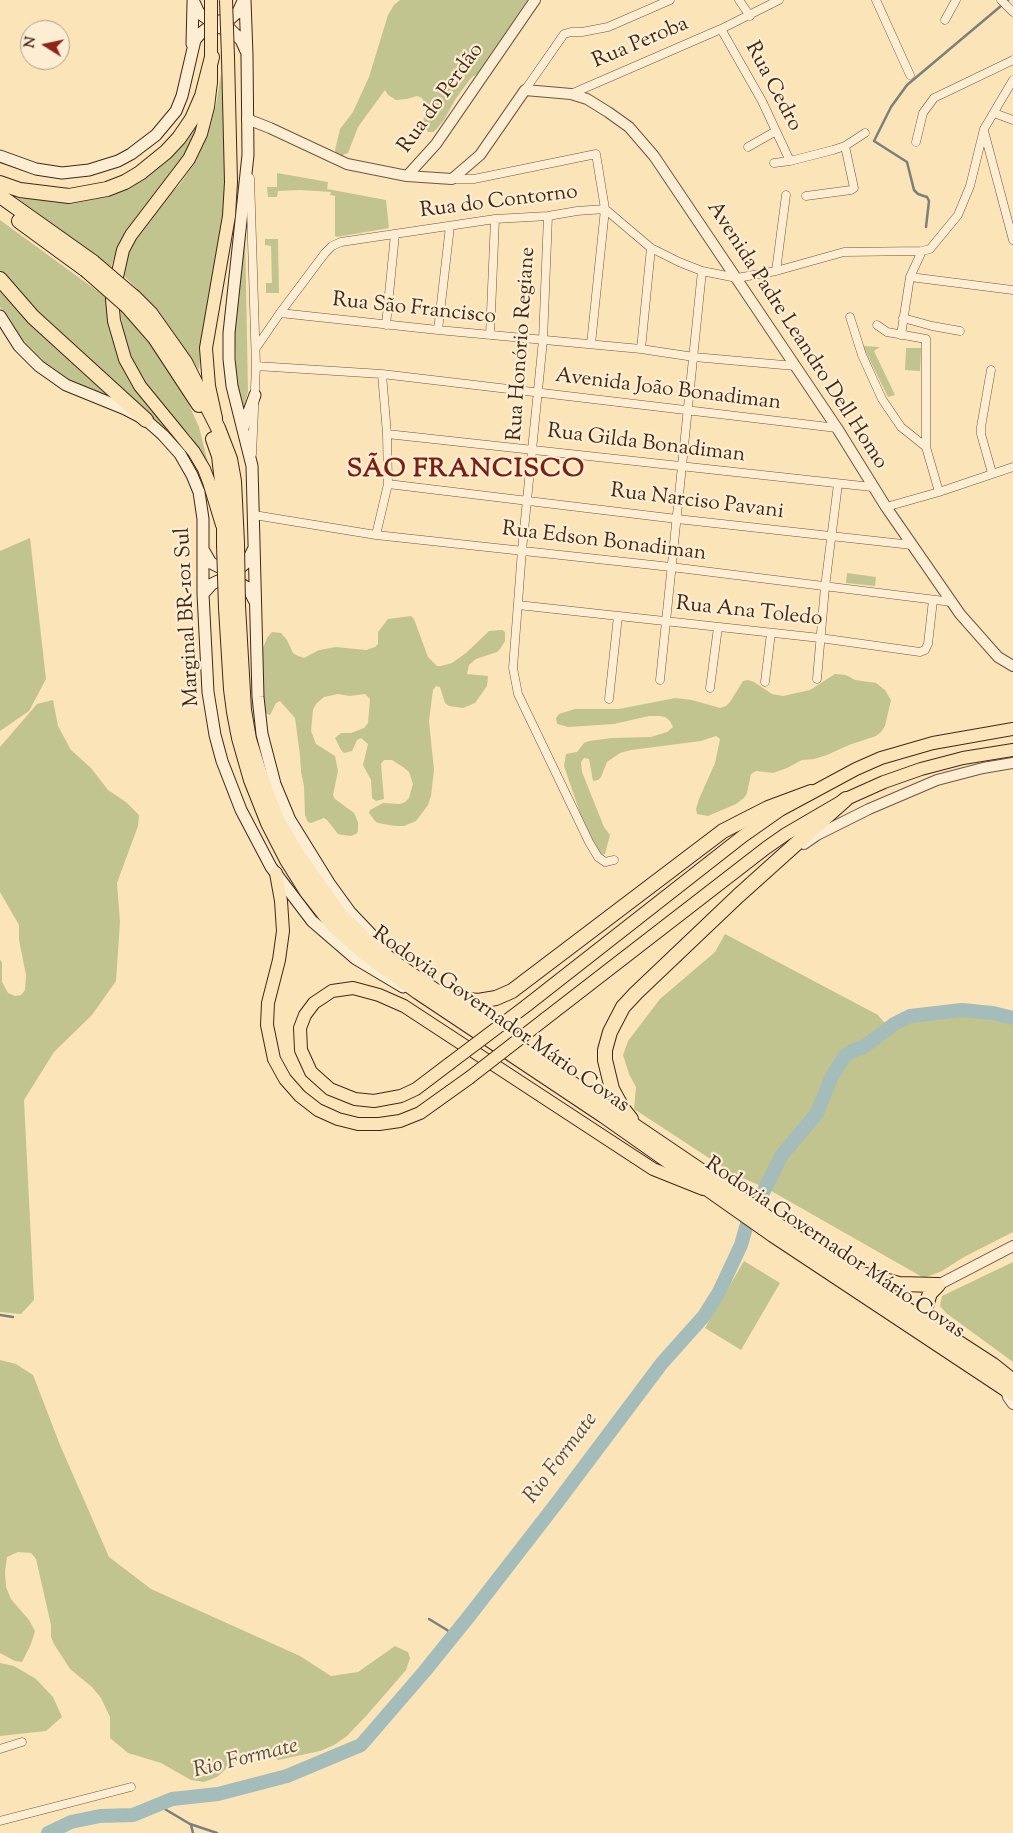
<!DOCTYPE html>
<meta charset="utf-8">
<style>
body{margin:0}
#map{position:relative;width:1013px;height:1833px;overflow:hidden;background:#fce4b9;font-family:"Sorts Mill Goudy",serif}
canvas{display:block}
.north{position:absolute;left:20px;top:20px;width:50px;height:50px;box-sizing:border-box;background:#fdedd2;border:1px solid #b19e88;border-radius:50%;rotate:280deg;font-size:14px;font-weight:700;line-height:20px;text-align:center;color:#3f2719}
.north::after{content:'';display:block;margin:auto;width:18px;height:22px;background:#8f2418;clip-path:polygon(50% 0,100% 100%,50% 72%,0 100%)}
</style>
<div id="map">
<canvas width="1013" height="1833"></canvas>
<div class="north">N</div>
</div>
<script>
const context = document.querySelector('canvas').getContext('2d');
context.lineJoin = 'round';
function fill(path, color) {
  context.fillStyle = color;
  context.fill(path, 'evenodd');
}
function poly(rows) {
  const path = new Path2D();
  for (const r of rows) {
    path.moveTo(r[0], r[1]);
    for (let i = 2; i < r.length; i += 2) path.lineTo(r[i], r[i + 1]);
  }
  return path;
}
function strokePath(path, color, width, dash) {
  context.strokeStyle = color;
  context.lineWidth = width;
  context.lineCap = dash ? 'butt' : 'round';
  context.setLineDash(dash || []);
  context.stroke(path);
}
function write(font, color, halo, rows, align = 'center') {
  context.font = font + ' "Sorts Mill Goudy",serif';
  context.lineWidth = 4.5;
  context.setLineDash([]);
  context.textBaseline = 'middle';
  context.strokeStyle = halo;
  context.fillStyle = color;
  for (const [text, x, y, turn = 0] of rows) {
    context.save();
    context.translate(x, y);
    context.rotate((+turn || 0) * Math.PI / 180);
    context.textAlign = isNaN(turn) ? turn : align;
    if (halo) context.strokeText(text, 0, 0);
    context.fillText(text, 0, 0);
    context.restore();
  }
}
fill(poly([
 [400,0,528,0,481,72,472,77,465,86,455,100,444,120,434,132,428,132,425,128,423,123,426,107,422,98,417,96,407,99,396,100,388,95,385,90,358,127,348,153,337,157,335,150,340,129,353,112,369,77,388,15,394,5],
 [221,74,225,111,224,215,204,321,199,370,158,310,122,274,128,251,156,209,180,184,196,161,208,135,216,105],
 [202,119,186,156,126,231,118,246,111,267,17,198,68,202,91,199,128,189,145,179,172,157,185,142],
 [277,173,328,182,327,189,386,200,389,228,337,237,335,236,335,196,330,195,331,192,300,190,278,191,277,197,268,197,267,187,277,187],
 [0,220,107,298,108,321,113,341,119,360,182,446,37,314,9,283,0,271],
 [245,230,248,391,242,417,237,396,235,342,235,311],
 [265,239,278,239,279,293,266,293,266,283,272,283,271,246,265,245],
 [0,289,90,376,109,396,75,385,41,363,24,343,0,307],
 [120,309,137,325,170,369,187,400,199,427,208,463,190,435,164,409,144,383,130,356,124,339],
 [863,346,880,347,874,351,895,395,888,397],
 [906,348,921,348,920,371,905,370],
 [30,538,46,679,29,711,0,731,0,551],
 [847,573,876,577,875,586,846,583],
 [411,616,414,619,428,657,437,666,441,666,452,663,466,653,489,631,502,630,505,632,505,641,500,649,497,652,476,659,469,665,467,674,488,676,487,686,475,703,463,708,449,706,445,703,440,687,436,686,433,690,429,721,434,770,431,796,428,805,416,821,404,826,395,826,378,823,375,821,369,813,370,810,383,803,400,804,405,802,409,798,413,784,409,772,403,767,392,760,384,760,381,764,384,799,376,801,372,798,371,780,363,765,368,744,361,738,357,740,352,751,344,753,341,750,335,738,341,733,351,733,364,728,368,723,370,699,365,694,350,696,338,694,324,697,316,704,313,710,311,731,316,744,335,756,338,771,333,795,335,799,354,813,358,822,358,831,356,834,351,836,343,835,338,834,327,820,324,818,311,823,308,822,305,815,304,786,301,772,300,755,295,718,280,701,276,703,270,715,265,713,263,704,261,653,267,638,272,632,281,633,287,640,293,653,296,655,304,658,319,650,336,647,366,650,375,647,378,644,378,632,388,619],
 [835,674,846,675,855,680,876,683,885,690,891,700,885,726,881,732,876,736,849,745,827,755,814,759,802,760,787,768,773,773,756,771,751,774,747,793,744,798,736,804,708,816,697,814,696,809,699,799,715,763,720,739,716,736,701,741,631,750,620,753,607,762,601,777,598,780,593,781,589,759,584,758,581,762,582,772,604,827,610,835,605,854,599,855,580,813,564,766,566,754,577,752,584,743,589,741,612,738,651,737,667,732,673,727,670,721,665,717,660,716,649,716,614,724,568,727,557,724,556,718,559,714,575,709,619,709,675,698,692,700,720,708,726,706,730,702,743,681,748,680,754,682,772,694,783,696,810,690],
 [53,700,58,726,71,750,91,768,108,790,126,802,139,815,138,826,117,883,120,922,116,981,92,1015,54,1052,24,1100,34,1300,21,1314,0,1312,0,960,2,962,2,982,8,993,15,996,21,995,25,990,26,975,19,940,19,925,0,892,0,747,37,704],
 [725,934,878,1015,888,1027,910,1016,952,1011,969,1010,1013,1018,1013,1232,964,1257,942,1271,924,1278,766,1188,735,1175,634,1109,636,1087,629,1074,623,1055,628,1041,660,999,715,952],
 [744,1261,780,1283,741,1350,705,1328],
 [1013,1262,1013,1362,946,1313,940,1306,942,1296],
 [0,1360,16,1364,33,1375,60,1445,109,1557,151,1589,300,1656,331,1676,358,1672,395,1646,408,1652,410,1658,406,1670,367,1715,347,1736,334,1745,320,1751,278,1760,262,1747,236,1760,217,1777,204,1782,191,1780,161,1763,128,1753,110,1738,110,1717,101,1698,92,1687,70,1669,54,1644,51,1637,51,1625,36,1559,31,1553,18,1552,7,1557,5,1572,6,1587,11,1599,29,1620,35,1631,31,1644,22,1662,15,1661,0,1653],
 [0,1663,14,1666,36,1679,53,1697,62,1717,46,1731,0,1736]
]), '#c1c48e');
strokePath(poly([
 [926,227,929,201,927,197,918,194,914,190,907,162,874,141,891,107,907,85,1008,0],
 [0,1315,13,1317],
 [429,1619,447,1630,453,1635],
 [158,1805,190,1824,217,1833],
 [191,1825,193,1833]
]), '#7c807a', 2.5);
strokePath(poly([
 [48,1833,71,1822,100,1816,133,1815,172,1799,218,1794,287,1776,361,1745,424,1672,470,1615,556,1504,662,1363,704,1316,719,1292,741,1245,747,1224,782,1155,817,1113,832,1076,845,1056,852,1051,864,1047,894,1024,910,1016,962,1010,993,1013,1013,1018]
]), '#a4bcba', 14);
const minor = poly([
 [739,0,750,16],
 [876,0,910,75],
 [1001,0,1013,12],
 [945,20,956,0],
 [721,29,762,101,790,161],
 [525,90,564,34,571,32,582,32,608,27,670,0],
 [571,94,721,29,779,0],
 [994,113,1013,120],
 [984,131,1013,240],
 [916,142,923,113,934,98,1013,60],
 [748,147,776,131],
 [774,163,790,161,833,150,845,146,865,133],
 [250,178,256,366,252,454],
 [452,179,474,179,596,154,605,209,591,344],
 [806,196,851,190,854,188,845,146],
 [548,216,543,340,522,550,513,668,518,694,589,842,598,857,605,862,614,860],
 [776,271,786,195],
 [910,277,1013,290],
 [280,313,325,253,332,246,341,242,495,219,548,216,577,211,605,209,651,248,679,262,702,271,737,278,776,271,844,252,922,251,930,249,958,215,970,186,984,129,1013,80],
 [850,317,862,355,882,399,901,427,926,447],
 [903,318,932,326,960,331],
 [386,325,395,234],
 [877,325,887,332,926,339,926,447,939,492],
 [438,330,450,226],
 [490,335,495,219],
 [901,335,910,277,922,251],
 [256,348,280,313,438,330,641,349,694,357,795,366],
 [641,349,651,248],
 [256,366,382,374,837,428],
 [991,370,981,427,981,434,992,473],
 [387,434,872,487],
 [388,484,677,519,912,545],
 [886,507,939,492,1013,467],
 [254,515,376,535,671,567,952,602],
 [376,535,388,484,387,434,382,374],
 [518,605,820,638,920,652,925,650,928,644,933,600],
 [817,679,825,587,838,484],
 [660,680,702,271],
 [765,682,771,633],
 [710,688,718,627],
 [609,699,618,616],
 [0,1749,22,1742],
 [0,1821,131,1787]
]);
const tertiary = poly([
 [247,119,270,128,347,164,407,176,452,179,480,155,525,90,571,94,587,99,608,112,629,127,654,156,837,428,886,507,960,614,998,657,1013,666],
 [407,176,436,144,535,0],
 [804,844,817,835,869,809,937,780,983,768,1013,763],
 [938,1285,1013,1246],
 [1006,1389,1008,1397,1013,1404]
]);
const secondary = poly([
 [193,0,199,13,206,18,214,21,223,21,231,18,238,12,243,1],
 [245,0,247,55,248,155,229,333,229,359,232,386,252,466,258,697,262,734,275,784,290,820,329,883,350,912,386,950],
 [192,44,193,3],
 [0,156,36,169,62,173,89,170,118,161,131,154,156,135,176,111,182,96,195,40,200,34,206,29,214,27,230,29,241,40,246,51],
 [0,316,19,346,39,366,66,385,125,409,146,420,163,435,180,454,192,475,199,492,203,519,203,594,208,692,215,735,222,761,241,810,271,867,312,921,356,959,403,987],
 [243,428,255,395],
 [204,551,211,563,225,570,233,570,241,567,247,562,253,550],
 [203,594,212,584,218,581,234,580,248,588,254,600]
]);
const primary = poly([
 [211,43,211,82,208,107,201,134,189,159,131,235,123,250,112,299,114,321,125,359,140,386,194,452,204,469,209,482,222,525],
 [216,418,209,386,206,348,229,216,231,182,228,57],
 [276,873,281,901,283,931,279,960,268,1003,267,1025,274,1059,285,1079,300,1096,318,1110,338,1119,358,1124,379,1124,400,1121,420,1113,469,1078],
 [526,1006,743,836,780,810,856,769,881,758,933,743,1013,729],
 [545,1019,766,848,786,834,846,799,884,782,921,769,963,758,1013,750],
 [449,1064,416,1089,401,1096,374,1101,355,1099,330,1089,311,1072,301,1050,300,1028,305,1015,314,1003,332,991,353,988,379,995,404,1006,653,1169,703,1189]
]);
const motorway = poly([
 [0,183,20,190,69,196,107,189,125,182,140,173,166,152,179,138,192,119,202,96,212,57],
 [0,196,93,262],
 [19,221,86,270],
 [0,279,33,317,146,420],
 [134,297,151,314,185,362,218,428,230,459,234,481,237,543],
 [127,306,155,338,199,405],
 [213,439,219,456,224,499,224,544],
 [238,606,244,710,249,739,262,781,277,819,295,851,340,915,371,945,402,968,731,1191,782,1228,993,1365,1013,1381],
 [226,608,231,689,234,712,239,738,251,780,268,823,287,860,307,892,332,924,363,952,418,992,604,1116,773,1235,1013,1394],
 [449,996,460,999,478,1001,496,998,512,991,723,831,768,808,811,792],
 [631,1119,623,1109,612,1089,605,1060,605,1050,610,1032,623,1007,636,993,738,896,846,799],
 [862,1274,899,1284,938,1285],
 [938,1285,930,1293,925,1309,928,1314,938,1321]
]);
strokePath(minor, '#6e5641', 9);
strokePath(tertiary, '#6e5641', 12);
strokePath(secondary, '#3f2719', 13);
strokePath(primary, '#3f2719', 14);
strokePath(motorway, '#3f2719', 16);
strokePath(minor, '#fdedd2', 8);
strokePath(tertiary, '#fdedd2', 10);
strokePath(secondary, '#fdedd2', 11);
strokePath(primary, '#fce4b9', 12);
strokePath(motorway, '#fce4b9', 14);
const primaryBridge = poly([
 [211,0,211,43],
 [226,0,228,57],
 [449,1064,526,1006],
 [469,1078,545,1019]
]);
const motorwayBridge = poly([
 [93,262,134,297],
 [86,270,127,306],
 [237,543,238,606],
 [224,544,226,608]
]);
strokePath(primaryBridge, '#3f2719', 14, []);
strokePath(motorwayBridge, '#3f2719', 16, []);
strokePath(primaryBridge, '#fce4b9', 12);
strokePath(motorwayBridge, '#fce4b9', 14);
write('21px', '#3f2719', '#fdedd2', [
 ["Rua Peroba",641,44,-23],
 ["Rua Cedro",772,87,62],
 ["Rua do Perdão",442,99,-54],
 ["Rua do Contorno",499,203,-7],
 ["Rua São Francisco",414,310,6],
 ["Avenida Padre Leandro Dell Homo",796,336,57],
 ["Rua Honório Regiane",523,344,-86],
 ["Avenida João Bonadiman",668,391,7],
 ["Rua Gilda Bonadiman",646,445,7],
 ["Rua Narciso Pavani",697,503,7],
 ["Rua Edson Bonadiman",604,543,7],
 ["Rua Ana Toledo",749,613,6],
 ["Marginal BR-101 Sul",189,617,-93],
 ["Rodovia Governador Mário Covas",500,1021,35],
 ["Rodovia Governador Mário Covas",834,1249,34]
]);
write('italic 22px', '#584c41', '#fdedd2', [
 ["Rio Formate",562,1459,-53],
 ["Rio Formate",246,1760,-14]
]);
context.letterSpacing = '1px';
write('bold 26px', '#7a1f14', '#fdedd2', [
 ["SÃO FRANCISCO",466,472]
]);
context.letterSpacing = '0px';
</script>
